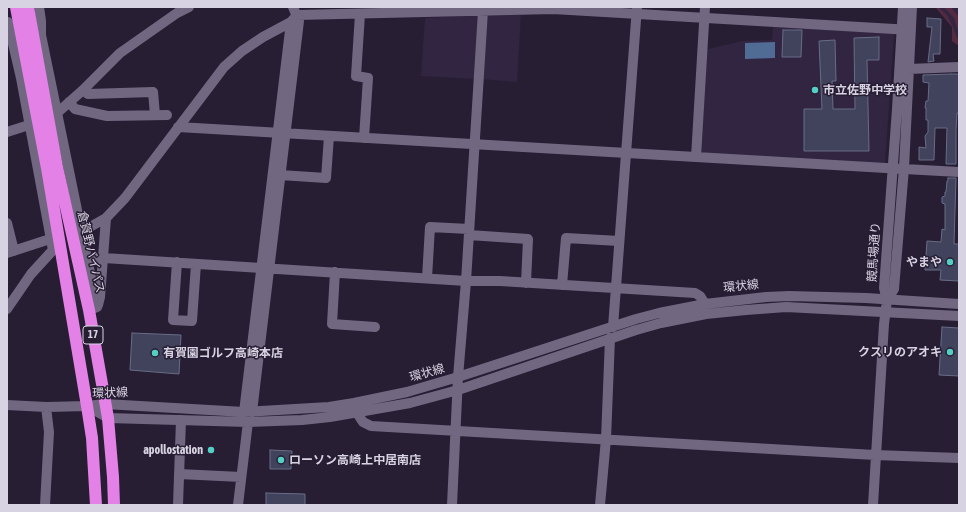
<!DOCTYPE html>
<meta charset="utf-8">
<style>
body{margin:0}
#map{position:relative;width:966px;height:512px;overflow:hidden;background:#271e34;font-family:"Asap Condensed",sans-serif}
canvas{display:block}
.frame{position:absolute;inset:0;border:8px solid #d8d3e2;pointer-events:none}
</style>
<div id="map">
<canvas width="966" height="512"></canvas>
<div class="frame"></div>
</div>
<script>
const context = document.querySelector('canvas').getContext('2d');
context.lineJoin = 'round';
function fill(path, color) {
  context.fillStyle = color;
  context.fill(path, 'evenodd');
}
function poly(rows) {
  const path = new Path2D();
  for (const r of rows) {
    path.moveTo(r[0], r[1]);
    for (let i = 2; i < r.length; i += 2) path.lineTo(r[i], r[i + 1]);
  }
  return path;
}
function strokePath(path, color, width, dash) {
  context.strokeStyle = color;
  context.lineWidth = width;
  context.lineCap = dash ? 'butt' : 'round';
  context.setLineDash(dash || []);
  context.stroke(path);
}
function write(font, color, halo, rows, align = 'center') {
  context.font = font + ' "Asap Condensed","Noto Sans JP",sans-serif';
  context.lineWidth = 3;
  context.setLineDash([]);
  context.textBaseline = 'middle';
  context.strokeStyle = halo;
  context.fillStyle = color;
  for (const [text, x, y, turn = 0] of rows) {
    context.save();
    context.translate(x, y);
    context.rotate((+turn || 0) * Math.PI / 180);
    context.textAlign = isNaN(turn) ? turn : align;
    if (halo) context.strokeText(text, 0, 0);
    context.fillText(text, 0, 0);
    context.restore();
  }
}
fill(poly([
 [925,7,959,7,959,46,952,41,952,27,936,8],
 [521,14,517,82,480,79,488,15],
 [477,15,479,18,475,79,421,76,425,18],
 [773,27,894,33,885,164,699,154,705,50,742,41,772,40]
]), '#312541');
fill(poly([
 [925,7,938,7,947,15,952,25,959,42,959,46,952,41,952,27,936,8],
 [944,7,951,7,959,17,959,34,954,18]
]), '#532a40');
fill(poly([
 [775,42,775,58,745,59,745,43]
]), '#506c95');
const building = poly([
 [927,18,941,19,940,54,933,54,934,61,928,62,932,27,927,27,927,18],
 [783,30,802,30,801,57,782,57,783,30],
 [879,37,879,60,867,60,869,151,804,151,804,109,822,109,819,41,835,40,836,81,832,81,833,109,855,109,854,38,879,37],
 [951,74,959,74,959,113,957,113,956,130,956,164,946,164,947,128,935,128,934,160,919,160,919,147,926,148,925,136,928,132,928,120,926,120,926,108,925,108,926,101,928,101,929,83,923,82,923,75,951,74],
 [948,178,956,178,954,244,959,244,959,281,940,280,941,270,925,270,927,241,941,242,942,229,945,230,945,204,942,203,942,197,945,196,945,192,946,192,947,181,948,181,948,178],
 [942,327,959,328,959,376,939,375,942,327],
 [132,333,181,335,179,374,130,370,132,333],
 [270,450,292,451,291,469,270,469,270,450],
 [266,493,305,494,305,505,266,505,266,493]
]);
fill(building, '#41435c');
strokePath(building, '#696c87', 1);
strokePath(poly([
 [39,7,41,21,41,35,97,307,89,310],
 [360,14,356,76,368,78,364,138],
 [909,69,959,67],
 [83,90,88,94,153,92,155,115],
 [69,102,75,109,107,116,167,115],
 [57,113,83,90,120,53,177,13,189,7],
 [178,127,886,168,959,172],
 [7,132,29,125],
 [696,157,705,7],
 [280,175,326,178,329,136],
 [7,223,14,251],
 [81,232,106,218,125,198,224,67,242,51,263,37,291,22,297,15,553,9,911,30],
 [469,235,528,239,526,283],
 [7,253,50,239],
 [87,258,104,258,466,281,500,281,695,293,700,296,705,304],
 [177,262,173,320,192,321,196,264],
 [335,272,332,324,375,327],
 [427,278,430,227,469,229],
 [562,285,566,238,619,241],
 [887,300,884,288,897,109,903,7],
 [98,305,100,297,106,218],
 [7,309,31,274,53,250,21,78,8,22],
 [613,327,637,7],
 [7,405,46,407,87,406,105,404,244,412,329,407,354,403,407,392,458,377,636,319,659,313,705,304,766,297,789,296,866,298,959,304],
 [87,406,108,418,248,422,302,420,330,417,410,403,458,390,636,330,661,323,706,314,746,310,786,307,959,316],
 [244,412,291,22],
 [252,412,299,21,293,7],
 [357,413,363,422,371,426,875,455,959,458],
 [179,474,241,477],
 [45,505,49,432,46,407],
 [178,505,181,420],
 [238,505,248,422],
 [452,505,458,377,466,281,483,11],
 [600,505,606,439,610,338],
 [873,505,884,324,887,300,894,289,904,168,912,7]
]), '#716781', 10);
strokePath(poly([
 [16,7,47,168,87,406,92,438,96,505],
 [28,7,57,167,89,310,108,418,113,477,114,505]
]), '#e381e7', 12);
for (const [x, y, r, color] of [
 [815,90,4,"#55cec4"],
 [950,262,4,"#55cec4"],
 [950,352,4,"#55cec4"],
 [155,353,4,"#55cec4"],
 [211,450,4,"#55cec4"],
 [281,460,4,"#55cec4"]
]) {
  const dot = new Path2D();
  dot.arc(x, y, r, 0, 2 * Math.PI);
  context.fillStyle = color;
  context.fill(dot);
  strokePath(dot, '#271e34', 1.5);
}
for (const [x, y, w] of [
 [93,335,20]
]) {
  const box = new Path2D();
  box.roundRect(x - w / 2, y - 9, w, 18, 3);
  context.fillStyle = '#271e34';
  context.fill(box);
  strokePath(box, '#d8d3e2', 1);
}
write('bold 11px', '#d8d3e2', null, [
 ["17",93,335]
]);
write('bold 12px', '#d8d3e2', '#271e34', [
 ["市立佐野中学校",823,90],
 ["やまや",942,262,"right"],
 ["クスリのアオキ",942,352,"right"],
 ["有賀園ゴルフ高崎本店",163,353],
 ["apollostation",203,450,"right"],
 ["ローソン高崎上中居南店",289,460]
], 'left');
write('12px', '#d8d3e2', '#271e34', [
 ["倉賀野バイパス",91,252,77],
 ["競馬場通り",874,252,-86],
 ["環状線",741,286,-6],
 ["環状線",427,373,-16],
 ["環状線",110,393,-2]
]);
</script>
